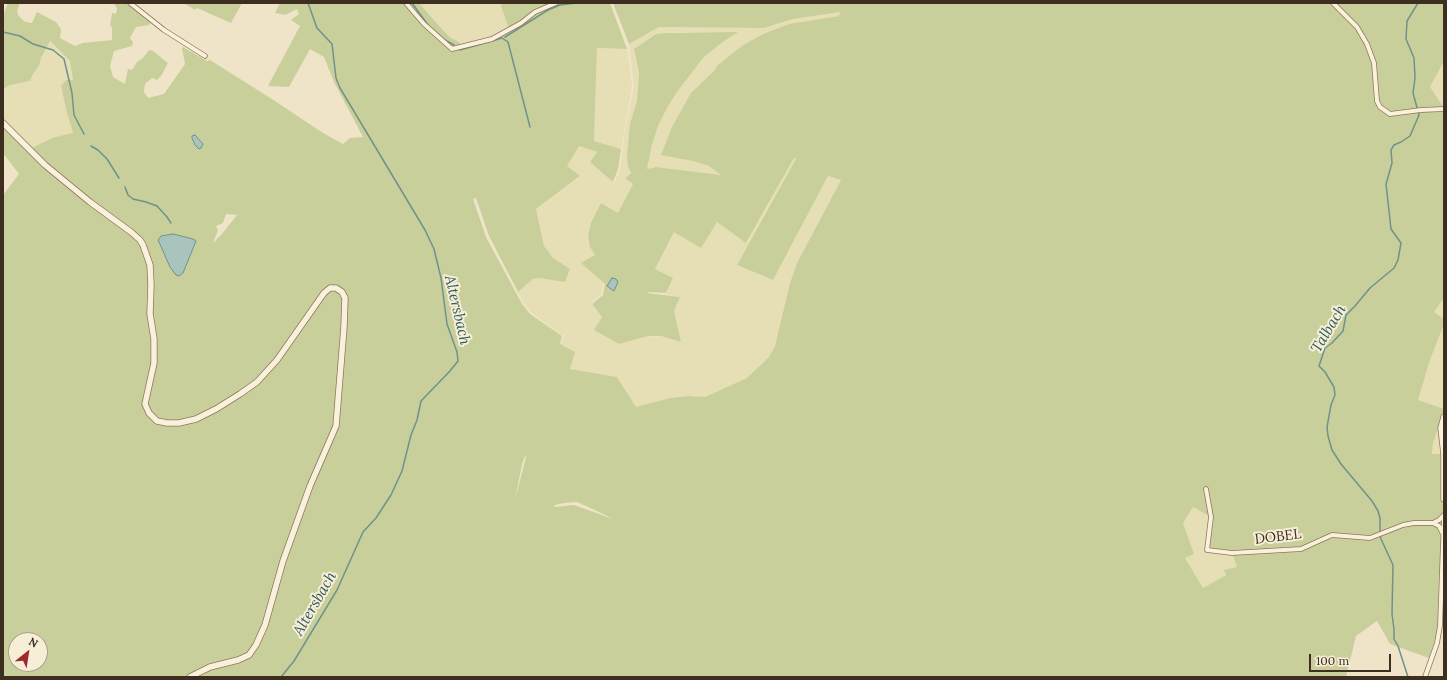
<!DOCTYPE html>
<style>
body{margin:0}
#map{position:relative;width:1447px;height:680px;overflow:hidden;background:#f0e4c8;font-family:Lora,serif}
canvas{display:block}
.frame{position:absolute;inset:0;border:4px solid #3d2e20;pointer-events:none}
.north{position:absolute;left:8px;top:632px;width:40px;height:40px;box-sizing:border-box;background:#f7eed8;border:1px solid #ada18e;border-radius:50%;rotate:30deg;font-size:11px;font-weight:700;line-height:16px;text-align:center;color:#3d2e20}
.north::after{content:'';display:block;margin:auto;width:14px;height:18px;background:#9e2a2b;clip-path:polygon(50% 0,100% 100%,50% 72%,0 100%)}
.scale{position:absolute;left:1309px;top:654px;width:82px;height:18px;box-sizing:border-box;border:2px solid #3d2e20;border-top:0;padding-left:5px;font-size:12px;line-height:14px;white-space:nowrap;color:#3d2e20;-webkit-text-stroke:3px #f7eed8;paint-order:stroke}
</style>
<div id="map">
<canvas width="1447" height="680"></canvas>
<div class="frame"></div>
<div class="north">N</div>
<div class="scale">100 m</div>
</div>
<script>
const context = document.querySelector('canvas').getContext('2d');
context.lineJoin = 'round';
function fill(path, color) {
  context.fillStyle = color;
  context.fill(path, 'evenodd');
}
function poly(rows) {
  const path = new Path2D();
  for (const r of rows) {
    path.moveTo(r[0], r[1]);
    for (let i = 2; i < r.length; i += 2) path.lineTo(r[i], r[i + 1]);
  }
  return path;
}
function strokePath(path, color, width, dash) {
  context.strokeStyle = color;
  context.lineWidth = width;
  context.lineCap = dash ? 'butt' : 'round';
  context.setLineDash(dash || []);
  context.stroke(path);
}
function write(font, color, halo, rows, align = 'center') {
  context.font = font + ' Lora,serif';
  context.lineWidth = 4;
  context.setLineDash([]);
  context.textBaseline = 'middle';
  context.strokeStyle = halo;
  context.fillStyle = color;
  for (const [text, x, y, turn = 0] of rows) {
    context.save();
    context.translate(x, y);
    context.rotate((+turn || 0) * Math.PI / 180);
    context.textAlign = isNaN(turn) ? turn : align;
    if (halo) context.strokeText(text, 0, 0);
    context.fillText(text, 0, 0);
    context.restore();
  }
}
fill(poly([
 [419,3,500,3,509,29,491,38,460,46,459,42,451,38,441,28],
 [840,12,839,16,789,24,763,34,743,45,718,65,714,71,693,161,709,166,722,175,656,167,647,169,652,145,658,126,667,108,677,92,703,58,720,44,737,33,676,32,656,34,634,49,639,72,637,101,630,124,628,167,631,172,624,178,633,184,618,213,601,203,591,223,590,247,595,255,582,263,603,283,601,294,591,303,602,317,594,330,641,337,661,336,681,342,674,311,680,297,666,294,673,278,655,269,674,232,717,222,747,243,794,158,797,159,737,265,773,280,828,176,841,180,797,263,790,283,775,346,769,357,747,378,705,397,688,396,670,398,636,407,617,377,570,369,575,352,561,345,564,337,575,319,563,336,531,312,524,303,518,292,533,279,539,278,565,282,570,270,553,258,544,246,536,209,580,177,567,166,579,146,597,152,591,162,613,182,609,190,616,179,620,170,625,131,634,86,629,44,659,27,764,28,793,19],
 [49,41,70,61,73,80,61,86,67,113,73,134,52,138,30,150,3,123,3,89,10,85,30,81,33,74,39,66,41,58],
 [597,48,627,49,632,86,621,149,594,141],
 [1444,61,1444,108,1430,87],
 [1444,298,1444,319,1434,312],
 [1444,324,1444,409,1418,400,1430,360],
 [1444,419,1444,448,1442,454,1432,455,1433,443,1437,430,1442,432],
 [1193,507,1211,517,1232,553,1237,567,1225,570,1226,575,1203,588,1185,558,1194,554,1183,523]
]), '#e6deb5');
fill(poly([
 [8,3,20,3,17,11,18,15,25,22,32,23,37,12,56,22,61,29,60,38,75,46,83,43,112,40,112,27,110,26,112,13,116,14,117,8,114,4,109,3,127,3,151,22,149,25,136,27,130,38,133,42,132,46,114,51,110,66,113,77,125,84,128,69,132,70,137,62,142,59,149,50,153,51,168,63,161,76,157,80,152,78,145,84,144,92,148,98,164,94,185,64,182,48,183,47,207,61,210,60,275,101,323,133,343,144,350,138,363,137,334,82,324,57,310,49,289,87,268,86,300,26,291,20,299,14,297,9,285,15,275,13,280,3,419,3,441,28,451,38,459,42,461,46,491,38,509,29,500,3,610,3,627,49,597,48,594,141,621,149,618,169,613,182,590,162,597,152,579,146,567,166,580,176,536,209,544,246,553,258,570,269,565,282,539,278,533,279,518,292,489,236,476,198,473,199,486,237,522,304,530,314,562,336,560,344,575,352,570,369,617,377,636,407,670,398,688,396,705,397,747,378,769,357,775,346,790,283,797,263,841,180,828,176,773,280,737,265,796,159,794,158,746,243,717,222,701,248,674,232,655,269,673,278,666,293,648,292,647,293,680,297,674,311,681,342,661,336,648,336,619,344,594,330,602,317,592,304,603,295,605,284,581,263,595,255,590,247,588,235,591,223,601,203,618,213,633,184,625,178,631,173,628,167,627,155,630,124,637,101,639,72,634,49,656,34,666,33,738,32,720,44,703,58,677,92,667,108,658,126,652,145,647,169,656,167,721,175,709,166,693,161,661,155,672,127,691,93,714,71,718,65,743,45,763,34,789,24,839,16,840,12,793,19,764,28,659,27,629,44,613,3,1444,3,1444,61,1430,87,1444,108,1444,298,1434,312,1444,319,1444,324,1430,360,1418,400,1444,409,1442,432,1437,431,1433,443,1432,454,1442,454,1444,448,1444,573,1439,574,1438,629,1429,658,1390,644,1377,621,1356,636,1346,677,3,677,3,195,19,174,3,153,3,123,30,149,52,138,73,133,67,113,61,86,66,80,73,80,70,61,50,41,41,58,39,66,33,74,30,81,10,85,3,89,3,16],
 [226,214,237,215,222,234,213,243,218,230,216,226,223,223],
 [525,456,526,457,515,500,522,464],
 [577,502,597,511,613,519,574,505,554,507,555,505,565,503],
 [1193,507,1211,517,1207,550,1232,553,1237,567,1224,570,1226,575,1203,588,1185,558,1194,554,1183,523],
 [16,640,40,640,40,664,16,664],
 [184,3,242,3,231,23,197,8,195,10]
]), '#c9cf9b');
const water = poly([
 [195,135,203,144,201,148,199,149,195,145,192,138,192,136,195,135],
 [173,234,193,239,196,241,183,273,179,276,176,275,170,267,159,242,158,240,161,236,173,234],
 [612,278,616,279,618,282,614,291,607,286,612,278]
]);
fill(water, '#a9c4bc');
strokePath(water, '#6f938a', 1);
strokePath(poly([
 [412,3,428,25,445,40,454,45],
 [3,32,20,36,33,44,53,50,64,59,72,93,74,115,84,134],
 [505,37,548,10,560,5,576,3],
 [460,50,502,38,508,42,530,127],
 [91,146,98,150,107,159,119,178],
 [125,187,128,195,133,199,146,202,157,206,167,217,171,223],
 [281,677,294,661,337,590,363,532,376,518,391,495,402,471,411,435,417,420,421,401,450,371,458,361,457,352,447,324,441,278,434,249,425,230,340,88,336,78,332,44,317,28,308,3],
 [1408,677,1398,646,1394,639,1394,629,1392,614,1393,565,1381,539,1380,533,1380,518,1378,511,1372,501,1341,464,1332,450,1328,436,1327,427,1331,405,1335,395,1334,387,1325,372,1319,366,1325,348,1332,343,1343,331,1346,315,1355,306,1370,288,1394,268,1398,260,1401,243,1391,229,1386,184,1392,163,1391,150,1394,145,1401,142,1410,136,1419,115,1413,93,1415,78,1414,58,1406,39,1407,21,1418,3]
]), '#6f938a', 1.5);
const minor = poly([
 [130,3,164,30,205,56],
 [406,3,424,24,452,49,492,39,521,23,535,12,556,3],
 [1333,3,1357,27,1367,44,1374,63,1377,101,1380,107,1390,114,1421,110,1444,109],
 [1206,489,1211,517,1207,550,1232,553,1301,549,1332,535,1370,538,1403,525,1414,523,1433,523,1439,520,1444,515],
 [1433,523,1439,526,1442,532],
 [1425,677,1437,643,1440,626,1444,517]
]);
const tertiary = poly([
 [3,123,45,165,90,202,131,232,140,240,143,245,150,265,151,285,150,314,154,339,154,363,145,404,149,413,157,421,167,423,179,423,196,419,216,409,240,394,257,382,277,360,324,293,330,288,336,288,342,292,345,298,344,327,336,426,310,486,283,561,265,625,256,645,249,655,238,660,210,667,190,677],
 [1444,417,1441,428,1444,454,1444,499]
]);
strokePath(minor, '#8d765c', 5.5);
strokePath(tertiary, '#8d765c', 7);
strokePath(minor, '#faf1dc', 4);
strokePath(tertiary, '#faf1dc', 5.5);
write('14px', '#3d2e20', '#f7eed8', [
 ["DOBEL",1278,537,-7]
]);
write('italic 15px', '#2f5d5a', '#f7eed8', [
 ["Altersbach",457,310,77],
 ["Talbach",1329,329,-59],
 ["Altersbach",315,604,-60]
]);
</script>
